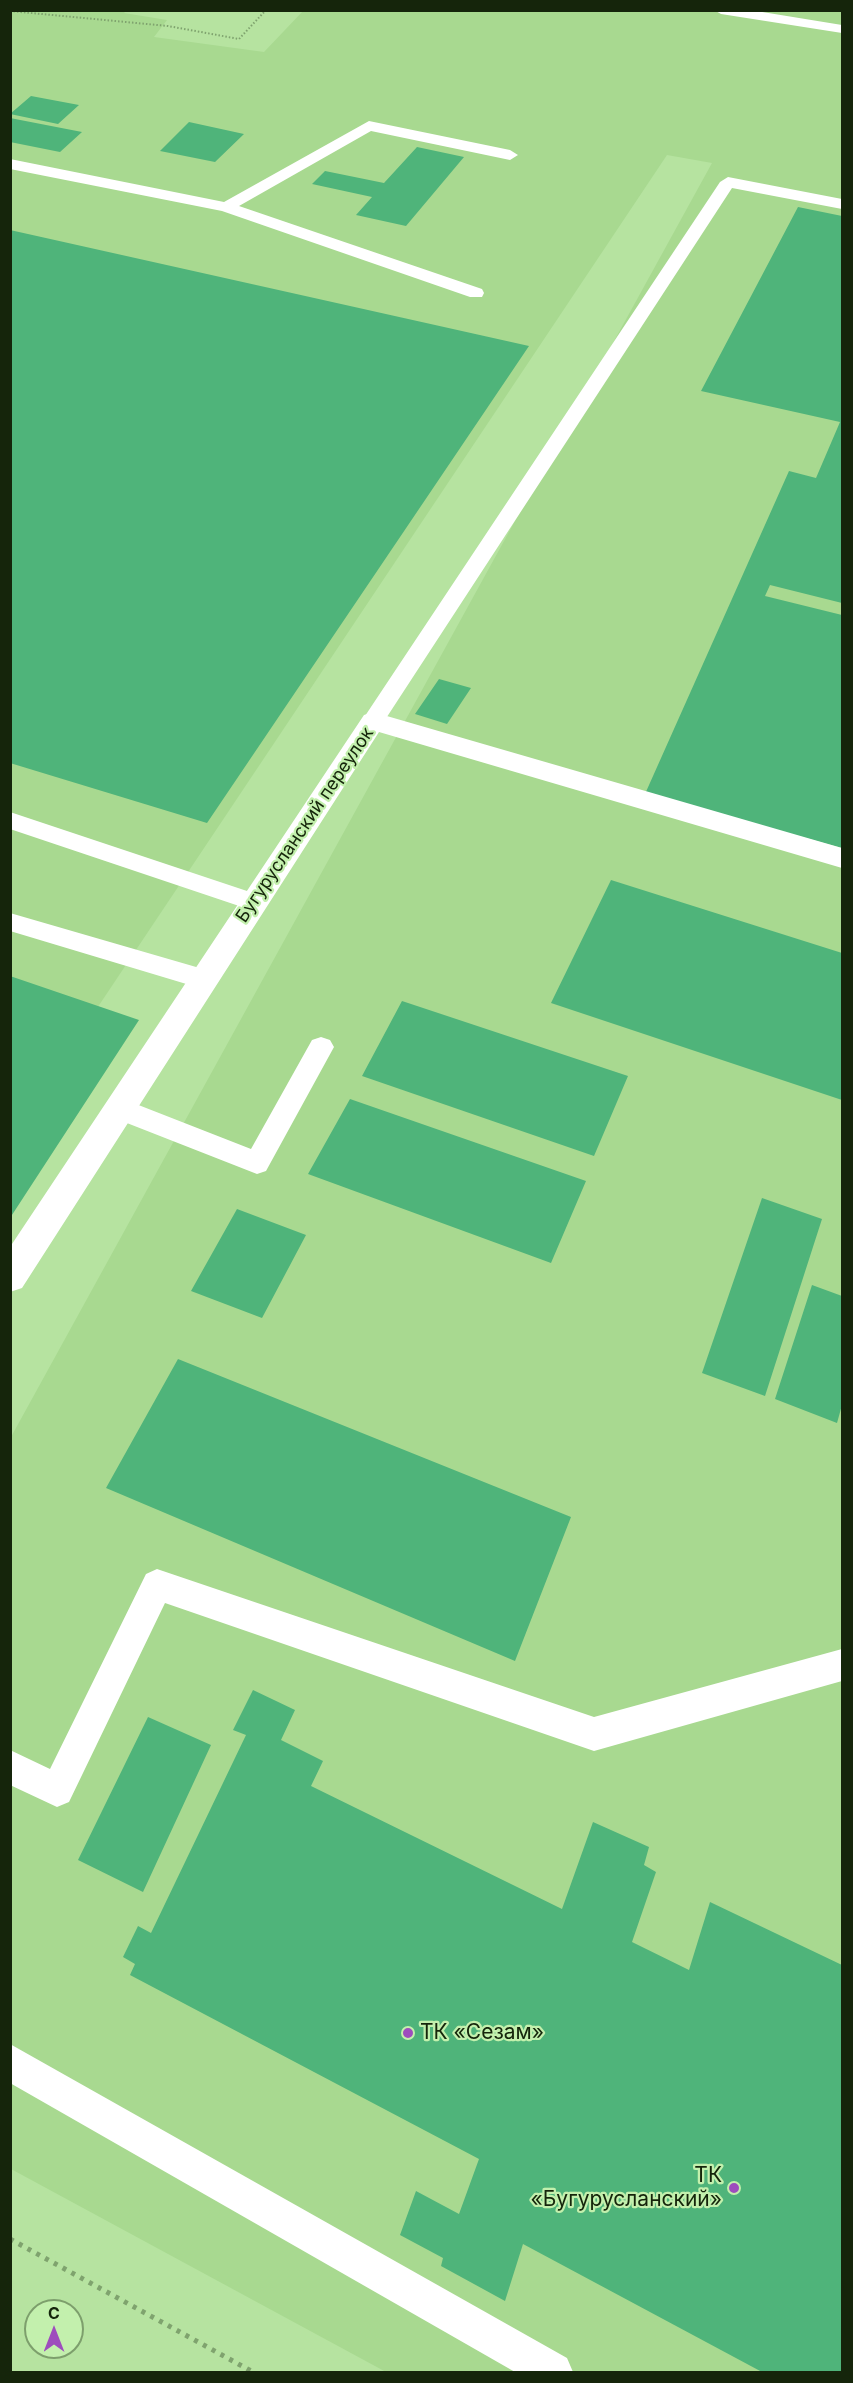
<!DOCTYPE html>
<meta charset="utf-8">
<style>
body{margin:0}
#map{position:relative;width:853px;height:2383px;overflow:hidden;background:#b6e3a0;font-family:Inter,sans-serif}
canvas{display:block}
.frame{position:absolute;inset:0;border:12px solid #15250b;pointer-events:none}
.north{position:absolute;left:24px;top:2299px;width:60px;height:60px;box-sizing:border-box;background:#c3f0ad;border:2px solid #7d9f6c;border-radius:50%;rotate:0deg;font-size:16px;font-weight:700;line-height:24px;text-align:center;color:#15250b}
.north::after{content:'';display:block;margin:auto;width:21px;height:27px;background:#9e4dbd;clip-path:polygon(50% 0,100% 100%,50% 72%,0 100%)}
</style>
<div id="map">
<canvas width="853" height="2383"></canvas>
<div class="frame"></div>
<div class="north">С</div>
</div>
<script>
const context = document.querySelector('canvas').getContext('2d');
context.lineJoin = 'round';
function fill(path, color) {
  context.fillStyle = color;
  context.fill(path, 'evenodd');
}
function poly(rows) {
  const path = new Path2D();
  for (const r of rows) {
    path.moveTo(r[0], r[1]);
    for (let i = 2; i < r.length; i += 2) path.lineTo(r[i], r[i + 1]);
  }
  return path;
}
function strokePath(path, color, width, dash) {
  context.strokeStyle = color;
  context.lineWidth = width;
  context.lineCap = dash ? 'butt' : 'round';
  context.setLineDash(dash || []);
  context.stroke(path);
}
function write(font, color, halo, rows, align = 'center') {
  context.font = font + ' Inter,sans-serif';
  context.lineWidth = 4.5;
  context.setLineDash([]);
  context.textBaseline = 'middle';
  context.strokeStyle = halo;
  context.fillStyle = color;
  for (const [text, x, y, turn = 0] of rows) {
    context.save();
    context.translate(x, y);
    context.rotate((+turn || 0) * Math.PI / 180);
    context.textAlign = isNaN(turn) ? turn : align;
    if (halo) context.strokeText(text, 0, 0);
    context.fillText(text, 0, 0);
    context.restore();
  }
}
fill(poly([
 [11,11,126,11,124,13,167,20,154,37,264,52,303,11,842,11,842,2372,386,2372,11,2169,11,1437,712,163,667,155,11,1137]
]), '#a8d990');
fill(poly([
 [31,96,79,105,58,124,10,114],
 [10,118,82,132,60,152,10,142],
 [189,122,244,134,215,162,160,151],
 [417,147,464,157,406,226,356,215,372,197,312,184,325,171,384,183],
 [798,207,842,216,842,603,770,585,765,596,842,615,842,848,645,794,789,471,816,478,840,422,701,391],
 [10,230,529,346,207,823,10,763],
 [439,679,471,688,447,724,415,714],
 [611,880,842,953,842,1100,551,1003],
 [10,976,139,1020,10,1218],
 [402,1001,628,1076,594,1156,362,1076],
 [350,1099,586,1181,551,1263,308,1174],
 [762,1198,822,1219,765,1396,702,1373],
 [237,1209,306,1235,262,1318,191,1291],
 [812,1285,842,1296,842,1405,837,1423,775,1399],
 [178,1359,571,1517,515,1661,106,1488],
 [253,1690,295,1710,281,1740,323,1761,311,1786,562,1909,593,1822,649,1847,644,1865,656,1872,632,1942,689,1970,710,1902,842,1965,842,2372,762,2372,523,2244,505,2301,441,2266,443,2258,400,2235,416,2191,459,2214,479,2159,130,1975,135,1964,123,1957,138,1926,151,1933,246,1735,233,1730],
 [148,1717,211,1745,143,1892,78,1860]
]), '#4fb47a');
strokePath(poly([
 [10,11,168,26,239,39,266,10]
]), '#7fa36e', 2, [1.5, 2]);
strokePath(poly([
 [10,2239,253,2372]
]), '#7fa36e', 5, [4, 6]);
fill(poly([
 [714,10,750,10,842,25,842,33,721,14,714,10],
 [369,121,510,150,518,155,510,160,371,131,239,206,482,289,484,293,482,297,470,297,222,211,10,169,10,159,224,202,369,121],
 [728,177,842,199,842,209,732,188,381,726,373,728,365,726,362,721,365,716,720,182,728,177],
 [10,812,262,896,266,902,262,908,254,911,10,829,10,812],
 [10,913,203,969,212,972,215,979,212,986,203,989,10,931,10,913],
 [321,1037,330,1040,334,1047,266,1171,257,1174,109,1116,105,1108,109,1100,118,1097,251,1149,312,1040,321,1037],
 [157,1569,594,1717,842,1649,842,1681,594,1751,165,1603,69,1802,57,1807,10,1785,10,1750,50,1769,146,1574,157,1569],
 [10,2044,567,2358,573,2372,515,2372,10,2083,10,2044]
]), '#fff');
fill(poly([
 [373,712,842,848,842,868,379,732,22,1288,10,1292,10,1247,364,715,373,712]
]), '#fff');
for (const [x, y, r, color] of [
 [408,2033,6,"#9e4dbd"],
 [734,2188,6,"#9e4dbd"]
]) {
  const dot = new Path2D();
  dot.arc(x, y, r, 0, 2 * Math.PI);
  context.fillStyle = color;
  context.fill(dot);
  strokePath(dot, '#c3f0ad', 2);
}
write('18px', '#15250b', '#c3f0ad', [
 ["Бугурусланский переулок",305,825,-56]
]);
write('21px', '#15250b', '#c3f0ad', [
 ["ТК «Сезам»",420,2033],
 ["ТК",722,2176,"right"],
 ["«Бугурусланский»",722,2200,"right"]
], 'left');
</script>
